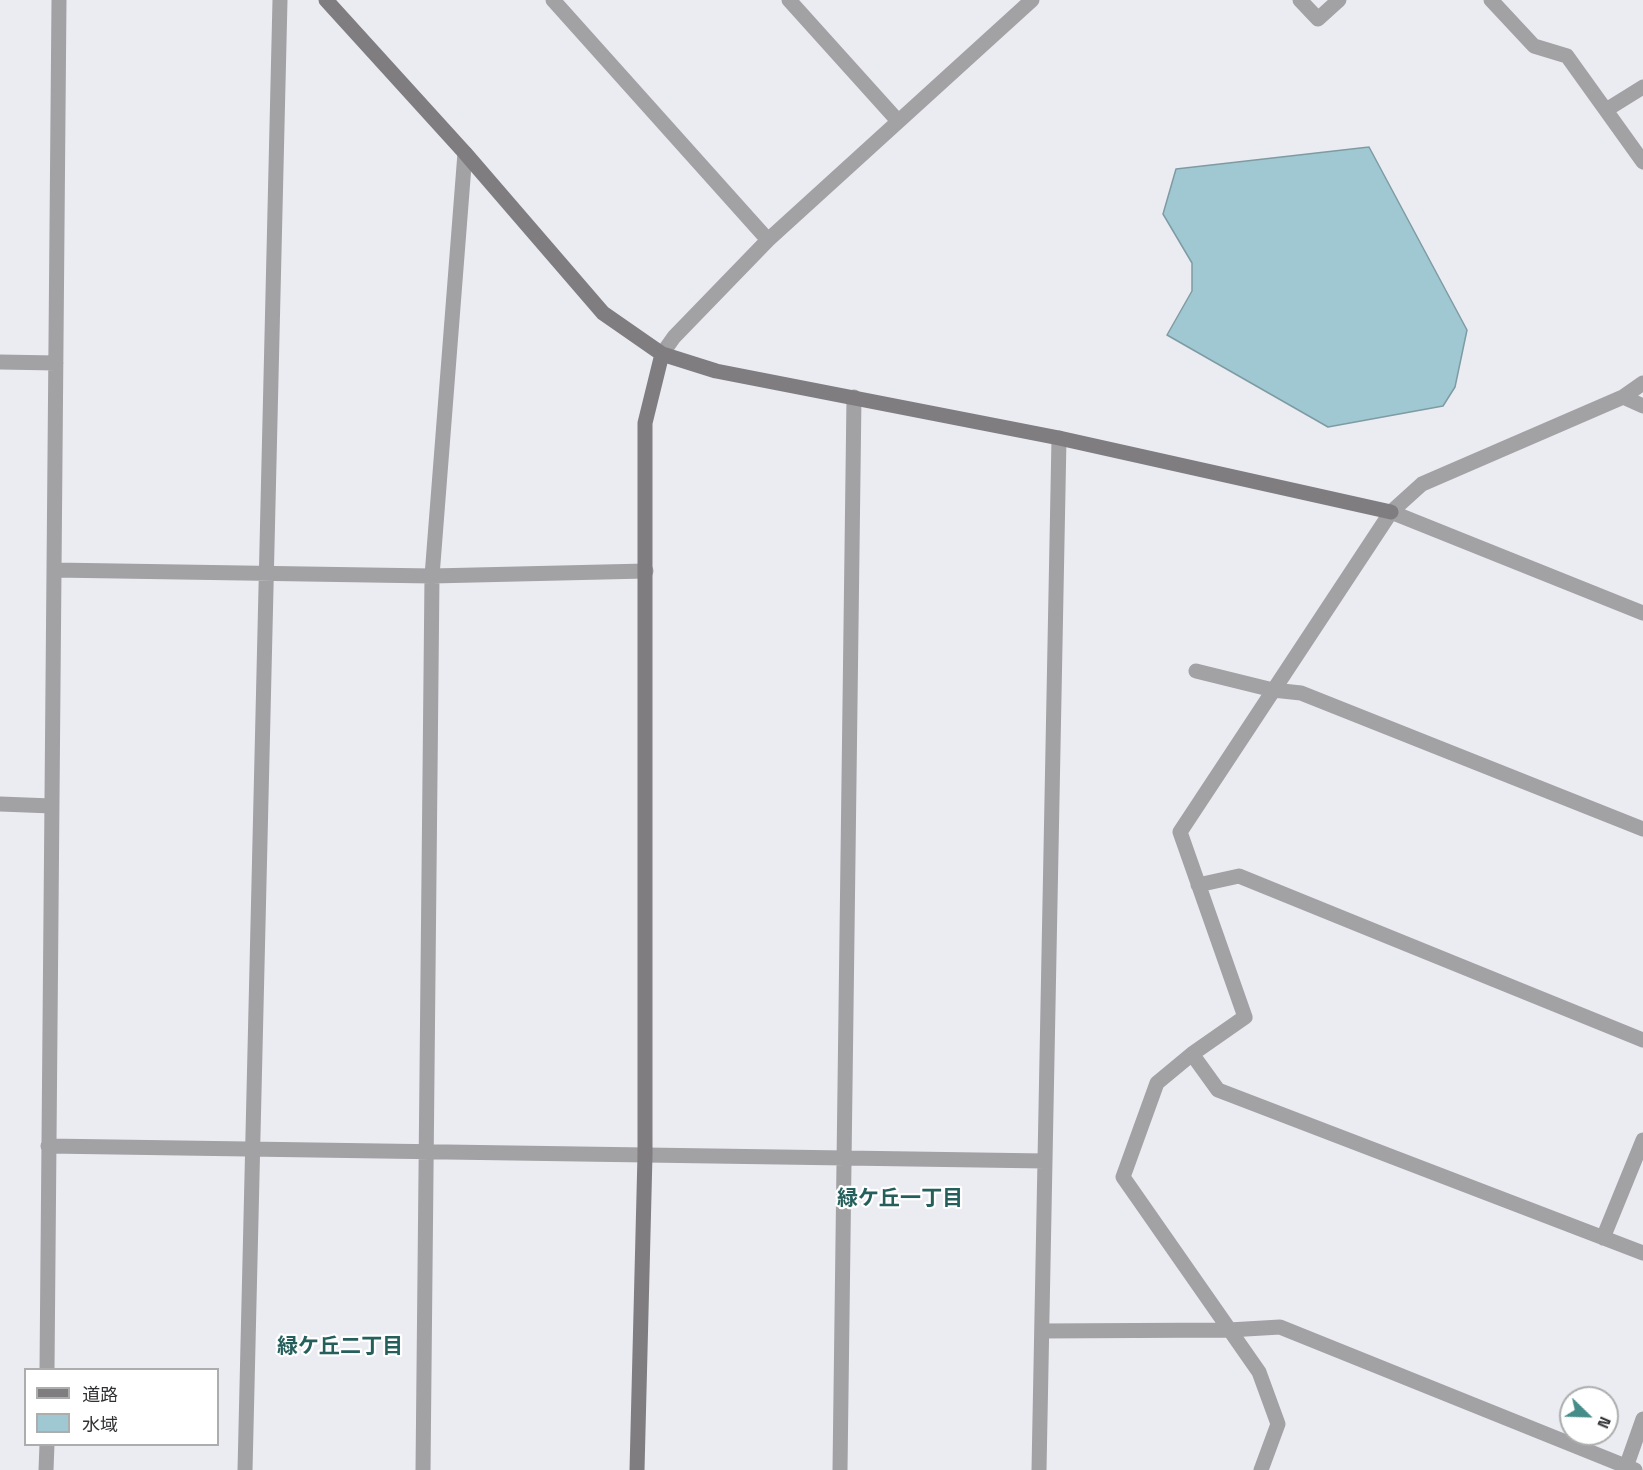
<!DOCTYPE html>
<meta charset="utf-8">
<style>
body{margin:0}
#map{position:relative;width:1643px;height:1470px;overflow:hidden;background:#ebecf2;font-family:"Space Grotesk","Noto Sans JP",sans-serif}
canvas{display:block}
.legend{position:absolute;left:24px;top:1368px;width:195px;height:78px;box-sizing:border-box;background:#fff;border:2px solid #acadad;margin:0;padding:8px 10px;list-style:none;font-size:18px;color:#303133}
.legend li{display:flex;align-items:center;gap:12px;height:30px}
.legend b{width:30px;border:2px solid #acadad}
.north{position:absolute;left:1559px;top:1386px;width:60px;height:60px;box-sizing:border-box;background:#fff;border:2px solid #acadad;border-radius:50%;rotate:113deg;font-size:16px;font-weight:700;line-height:24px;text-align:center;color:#303133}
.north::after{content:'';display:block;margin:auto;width:21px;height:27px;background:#468d89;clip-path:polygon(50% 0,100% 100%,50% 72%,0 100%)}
</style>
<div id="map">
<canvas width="1643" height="1470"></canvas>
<ul class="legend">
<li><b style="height:8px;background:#7f7d80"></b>道路</li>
<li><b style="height:16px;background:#a0c8d2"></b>水域</li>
</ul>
<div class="north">N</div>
</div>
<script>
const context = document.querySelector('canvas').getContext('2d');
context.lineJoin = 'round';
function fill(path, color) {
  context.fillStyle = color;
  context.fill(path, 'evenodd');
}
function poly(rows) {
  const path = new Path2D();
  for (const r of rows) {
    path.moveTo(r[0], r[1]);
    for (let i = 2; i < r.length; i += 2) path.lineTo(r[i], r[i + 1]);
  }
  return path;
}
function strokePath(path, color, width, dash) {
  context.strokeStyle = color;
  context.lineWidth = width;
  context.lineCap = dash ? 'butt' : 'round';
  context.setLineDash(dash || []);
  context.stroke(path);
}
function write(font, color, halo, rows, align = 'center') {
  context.font = font + ' "Space Grotesk","Noto Sans JP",sans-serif';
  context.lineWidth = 4.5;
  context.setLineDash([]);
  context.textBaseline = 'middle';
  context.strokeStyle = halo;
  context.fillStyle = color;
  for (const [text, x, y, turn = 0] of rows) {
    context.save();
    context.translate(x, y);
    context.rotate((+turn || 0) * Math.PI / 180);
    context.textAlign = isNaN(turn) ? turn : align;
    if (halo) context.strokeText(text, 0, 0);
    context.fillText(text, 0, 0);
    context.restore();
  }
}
const water = poly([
 [1369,147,1467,330,1455,387,1443,406,1328,427,1167,335,1192,291,1192,263,1163,214,1176,169,1369,147]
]);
fill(water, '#a0c8d2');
strokePath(water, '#7e9ba2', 1.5);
strokePath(poly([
 [553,0,768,240],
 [789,0,898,121],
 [1300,0,1318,19,1339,0],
 [1491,0,1534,46,1567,56,1643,162],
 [1606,110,1643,87],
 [662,354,674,337,768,240,1032,0],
 [0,362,56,363],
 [1623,397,1643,383],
 [1391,512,1643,613],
 [54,570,432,576,646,571],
 [1196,671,1273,690,1301,693,1643,829],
 [0,804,52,806],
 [1198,885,1239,876,1643,1040],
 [1192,1054,1218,1090,1643,1253],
 [48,1146,1045,1161],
 [1603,1238,1643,1140],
 [1042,1331,1229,1330,1280,1327,1635,1470],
 [47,1370,59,0],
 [46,1470,47,1444],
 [245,1470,280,0],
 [423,1470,432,576,465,153],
 [840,1470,854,397],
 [1039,1470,1059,438],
 [1261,1470,1278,1424,1259,1372,1123,1177,1157,1083,1192,1054,1245,1017,1180,832,1391,512,1422,484,1623,397,1643,406],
 [1625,1470,1643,1419]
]), '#a2a1a4', 15);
strokePath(poly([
 [326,0,465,153,603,313,662,354,716,371,1059,438,1391,512],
 [637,1470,645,1155,645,423,662,354]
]), '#7f7d80', 15);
write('bold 21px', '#255f5c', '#fff', [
 ["緑ケ丘一丁目",900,1199],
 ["緑ケ丘二丁目",340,1347]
]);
</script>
